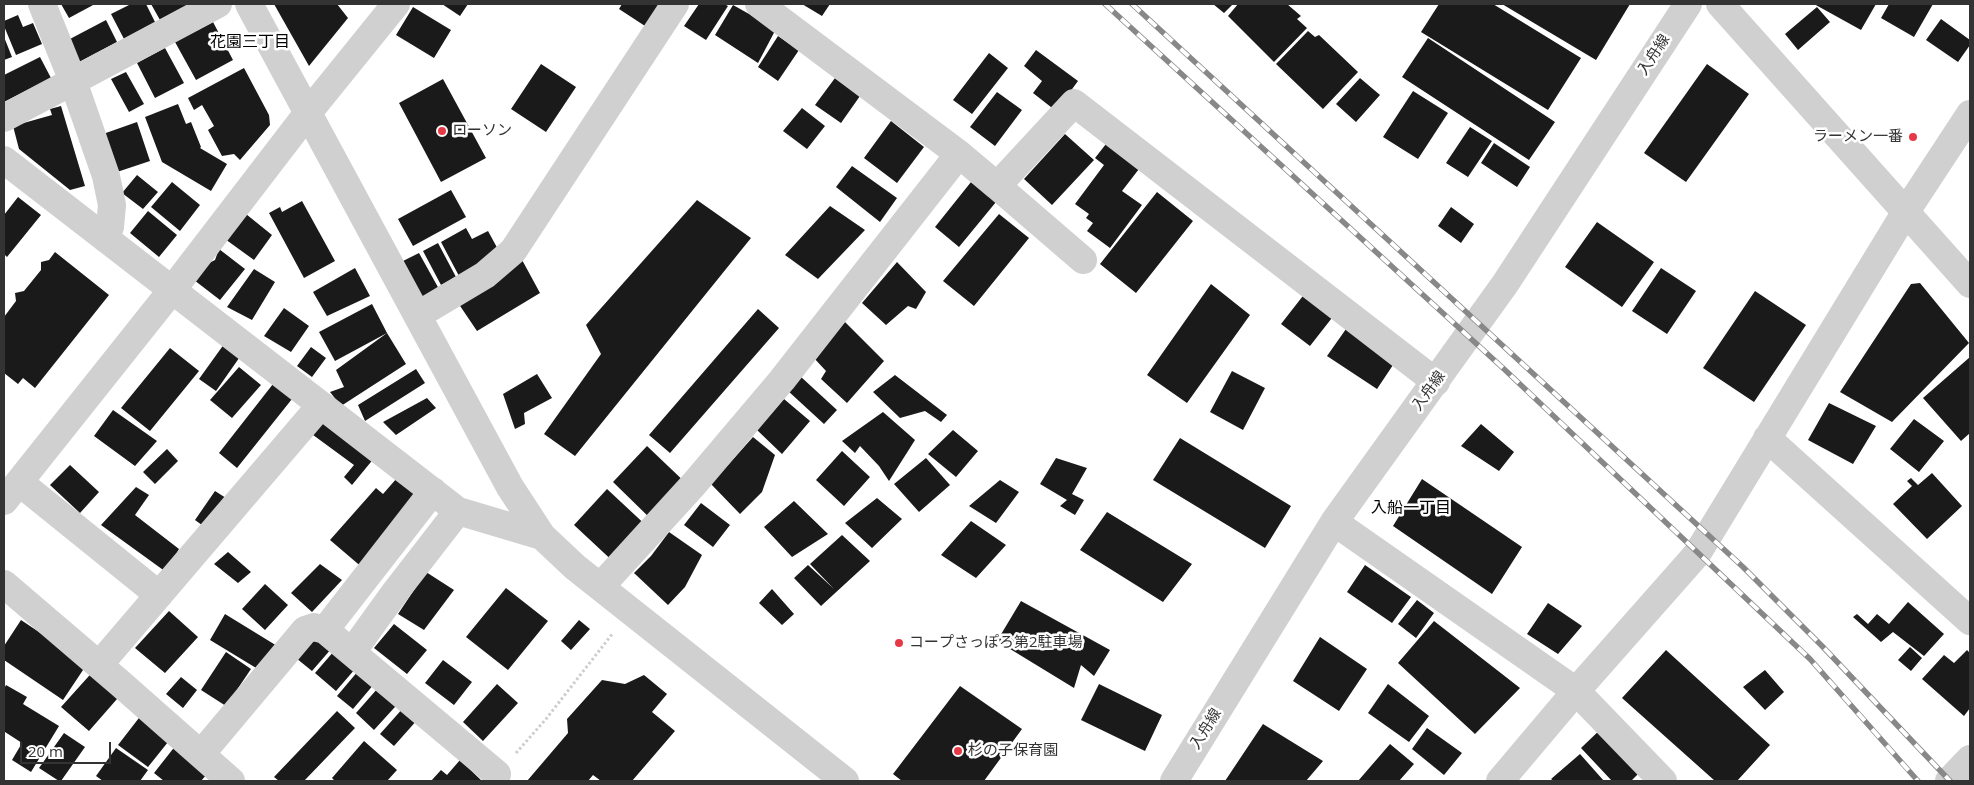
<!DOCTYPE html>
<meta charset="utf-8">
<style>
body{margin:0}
#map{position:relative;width:1974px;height:785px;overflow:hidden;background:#fff;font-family:"Open Sans",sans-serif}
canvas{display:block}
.frame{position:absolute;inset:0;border:5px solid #333;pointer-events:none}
.scale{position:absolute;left:20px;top:742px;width:91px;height:22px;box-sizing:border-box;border:2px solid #333;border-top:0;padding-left:6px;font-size:15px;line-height:18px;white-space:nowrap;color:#333;-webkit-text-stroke:4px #fff;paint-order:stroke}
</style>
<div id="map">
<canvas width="1974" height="785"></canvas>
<div class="frame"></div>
<div class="scale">20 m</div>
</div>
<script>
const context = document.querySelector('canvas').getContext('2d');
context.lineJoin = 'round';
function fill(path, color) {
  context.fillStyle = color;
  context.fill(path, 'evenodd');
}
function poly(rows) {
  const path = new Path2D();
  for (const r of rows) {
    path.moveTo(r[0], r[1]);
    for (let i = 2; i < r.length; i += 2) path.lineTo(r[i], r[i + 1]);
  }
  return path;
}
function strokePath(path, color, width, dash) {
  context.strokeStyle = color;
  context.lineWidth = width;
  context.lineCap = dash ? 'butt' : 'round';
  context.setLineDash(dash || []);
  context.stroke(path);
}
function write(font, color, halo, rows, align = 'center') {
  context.font = font + ' "Open Sans","Noto Sans JP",sans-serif';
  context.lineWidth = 5;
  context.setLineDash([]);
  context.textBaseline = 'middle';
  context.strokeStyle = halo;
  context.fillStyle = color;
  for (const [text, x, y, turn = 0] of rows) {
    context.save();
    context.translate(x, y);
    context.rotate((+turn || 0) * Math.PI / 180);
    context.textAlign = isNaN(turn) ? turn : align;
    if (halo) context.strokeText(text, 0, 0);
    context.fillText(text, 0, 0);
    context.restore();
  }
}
fill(poly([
 [61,4,95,4,69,18],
 [131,4,146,4,155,22,124,39,111,14],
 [151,4,186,4,187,5,160,20],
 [274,4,337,4,348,18,309,66],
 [442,4,468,4,460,16],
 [622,4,660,4,645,26,619,9],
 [699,4,724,4,728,6,706,40,684,26],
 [802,4,830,4,822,16],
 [1213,4,1233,4,1224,13],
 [1238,4,1287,4,1301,16,1297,19,1307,28,1274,62,1228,16],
 [1439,4,1493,4,1581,58,1548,110,1421,32],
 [1502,4,1630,4,1596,60],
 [1814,4,1876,4,1861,30],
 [1889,4,1933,4,1914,37,1881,18],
 [733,5,776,29,758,63,715,35],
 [413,7,451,30,434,58,396,35],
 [1817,7,1830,22,1798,50,1785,34],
 [18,15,23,27,33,23,42,44,16,55,4,26,4,21],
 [1941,19,1970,40,1970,45,1958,62,1926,40],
 [106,20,117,42,79,62,68,40],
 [213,22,233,60,196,80,175,42],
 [1308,31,1315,37,1319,35,1358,72,1323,109,1276,64],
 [778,36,799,50,778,81,758,67],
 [4,37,12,57,4,60],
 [1428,38,1555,122,1529,160,1402,77],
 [165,48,184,83,155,98,137,63],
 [1036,50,1078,81,1056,111,1033,93,1042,81,1024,66],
 [989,53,1008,68,972,114,953,100],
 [40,57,51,78,4,102,4,75],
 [541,64,576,87,546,132,511,109],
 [1707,64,1749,94,1686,182,1644,153],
 [244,68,269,115,270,125,240,160,234,154,222,156,208,130,214,126,202,105,194,110,188,98],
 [126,72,144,104,129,112,111,79],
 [835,78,860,96,841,123,815,105],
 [1360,78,1380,95,1356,122,1336,104],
 [443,79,486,158,441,182,399,103],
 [1413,91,1448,113,1418,159,1383,137],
 [997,92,1022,110,995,146,970,127],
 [178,104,186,124,191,122,201,147,200,148,227,164,211,191,162,162,145,117],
 [61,106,85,186,70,190,19,149,13,126,52,115,50,109],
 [802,108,825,126,807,149,783,131],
 [891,121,924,147,897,183,864,158],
 [137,122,150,161,117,172,103,134],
 [1470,127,1492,141,1468,177,1446,163],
 [1065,134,1094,160,1052,205,1024,179],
 [1494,143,1530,167,1517,187,1481,163],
 [1106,144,1139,169,1122,191,1142,205,1110,248,1087,231,1093,223,1086,218,1089,214,1075,204,1104,165,1095,158],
 [852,166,897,198,880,222,836,187],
 [137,175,158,192,143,209,122,193],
 [172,182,200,205,180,231,151,207],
 [971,182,996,202,959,247,935,227],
 [451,190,466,217,413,246,398,219],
 [1157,192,1193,221,1136,293,1100,264],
 [18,197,41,215,7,257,4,254,4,215],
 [697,200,751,238,575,456,544,434,601,354,586,325],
 [302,201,335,261,304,278,269,213,280,207,282,212],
 [830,206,865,230,818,279,785,255],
 [1451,207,1474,224,1461,243,1438,226],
 [148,211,177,235,159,257,130,233],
 [246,214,272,235,254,260,225,239],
 [999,214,1029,238,974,306,943,281],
 [1597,222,1654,262,1622,307,1565,267],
 [466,228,472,239,488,231,500,253,459,276,441,242],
 [438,243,456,277,441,285,423,251],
 [219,249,245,269,220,300,194,280,207,264,215,260],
 [55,252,109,295,35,388,23,378,18,384,4,373,4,317,16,301,15,293,24,291,41,270,41,262,49,260],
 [419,253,439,289,423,298,403,261],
 [521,258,540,293,477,331,452,294],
 [897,262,926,292,916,309,908,306,886,325,862,303],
 [355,268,370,296,327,316,313,292],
 [1661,268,1696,291,1667,334,1632,311],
 [254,269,275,282,252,320,227,307],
 [1920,283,1969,343,1892,422,1840,392,1911,284],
 [1211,284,1250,315,1187,403,1147,375],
 [1755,291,1806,325,1754,402,1703,368],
 [1306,292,1335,314,1310,346,1281,324],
 [372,304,387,333,335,361,319,332],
 [284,308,309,326,291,352,264,336],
 [758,309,779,328,670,453,649,435],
 [845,322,884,361,847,403,821,379,826,371,813,357],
 [1346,329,1395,362,1377,389,1327,356],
 [387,333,406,364,341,406,330,392,344,387,336,370],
 [227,340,244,351,216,391,199,379],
 [311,347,326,358,312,377,297,366],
 [170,348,199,371,150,431,121,408],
 [1970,357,1970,433,1961,441,1923,398],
 [239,367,261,385,232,418,210,400],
 [416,369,425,383,365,421,358,405],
 [1232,371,1265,388,1243,430,1210,412],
 [537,374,552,398,524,413,525,424,515,429,503,394],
 [895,375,947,415,941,422,925,411,900,418,873,392],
 [800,376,837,410,824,424,787,390],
 [273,384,292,399,237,468,219,453],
 [427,398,436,408,396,435,383,422],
 [784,399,810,421,782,454,757,430],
 [1829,403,1876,426,1853,464,1808,440],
 [113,410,157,441,135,466,94,436],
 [883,412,915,440,889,481,879,466,860,446,855,453,842,441],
 [325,417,375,457,352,485,344,477,354,465,309,432],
 [1914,419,1944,441,1919,472,1890,449],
 [1481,424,1514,452,1499,471,1461,446],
 [953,430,978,451,956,477,928,454],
 [753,437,775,455,762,492,740,514,711,484],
 [1180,438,1291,506,1265,548,1153,480],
 [647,446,690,487,655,523,613,482],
 [167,449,178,461,155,484,143,472],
 [842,451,870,477,844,506,816,480],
 [926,458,950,485,919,512,894,484],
 [1056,458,1087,468,1072,494,1084,500,1075,515,1060,506,1067,500,1040,484],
 [70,465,99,492,80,513,50,485],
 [1932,473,1962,506,1927,539,1893,504,1912,486,1907,481,1911,478,1918,485],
 [397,478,424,501,364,569,330,540,376,488,383,494],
 [1422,479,1522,547,1492,594,1393,526],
 [1000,480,1019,492,996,523,969,506],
 [136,487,149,495,135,515,179,549,166,572,101,525],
 [607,489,651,530,618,566,574,525],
 [215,491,226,498,206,528,195,520],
 [877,498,902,519,872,548,845,523],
 [794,501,828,534,792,557,764,527],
 [701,503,730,525,713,547,684,525],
 [1107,512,1192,564,1163,602,1080,550],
 [971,521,1006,545,976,578,941,555],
 [669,532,702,555,685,587,668,605,634,573,651,556],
 [842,535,870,561,821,606,794,578,808,565,834,589,810,564],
 [228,552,251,572,238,583,214,564],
 [320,564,342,580,312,612,291,593],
 [1365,565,1411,597,1392,623,1347,592],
 [426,572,454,590,424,630,398,614],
 [265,584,288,605,265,630,242,609],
 [506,588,548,621,508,670,466,637],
 [772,589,794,614,782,625,759,603],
 [1417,600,1434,613,1416,638,1398,624],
 [1021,601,1110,650,1094,676,1081,665,1074,688,997,641],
 [1908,602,1944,634,1924,656,1893,632,1881,642,1853,617,1857,614,1868,624,1877,614,1889,624],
 [1548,603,1582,626,1558,654,1527,634],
 [169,611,198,637,165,673,135,648],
 [225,614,282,649,266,674,210,640],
 [21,620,87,664,63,700,4,660,4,646],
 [579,620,590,629,571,650,561,641],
 [1434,621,1520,688,1475,734,1398,663],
 [394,624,427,650,407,674,374,648],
 [321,627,338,641,312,671,296,658],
 [1320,637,1367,669,1339,711,1293,681],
 [341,643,362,661,336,691,315,673],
 [1910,647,1922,658,1911,671,1898,660],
 [1666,650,1770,745,1737,781,1715,781,1622,698],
 [1967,650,1970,653,1970,708,1964,716,1922,679,1944,655,1954,663],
 [226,652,251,669,226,706,201,690],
 [443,660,472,682,454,705,425,683],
 [364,664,380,677,353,709,337,696],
 [97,667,124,691,89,731,61,707],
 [1765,670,1784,692,1765,710,1743,687],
 [644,675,667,694,652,712,675,731,632,781,601,781,593,775,588,781,527,781,568,733,567,719,602,680,625,684],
 [181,677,197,690,183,708,166,694],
 [385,680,404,697,374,730,356,713],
 [497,684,518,703,483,741,463,722],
 [1099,684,1162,715,1145,751,1081,720],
 [1388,684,1429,716,1409,742,1368,713],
 [6,685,27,697,23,704,59,726,31,772,12,760,22,743,5,732,4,735,4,689],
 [960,686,1022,729,984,781,902,781,893,774],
 [412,698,426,710,394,746,380,734],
 [337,711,355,728,304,781,279,781,274,777],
 [142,714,172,737,148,767,118,745],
 [1263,724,1323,761,1306,781,1225,781],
 [1604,726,1644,768,1631,781,1612,781,1581,748],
 [1427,728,1462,753,1444,775,1412,749],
 [64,733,85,747,61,781,59,781,39,768],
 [180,740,213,767,201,781,164,781,154,773],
 [364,741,397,770,387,781,335,781,332,778],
 [1390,744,1414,764,1399,781,1358,781],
 [116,748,148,770,140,781,103,781,96,776],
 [1580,754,1604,781,1554,781,1551,779],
 [460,760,482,781,431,781,441,770,447,775]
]), '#1a1a1a');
strokePath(poly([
 [516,753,546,719,613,633]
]), '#cdcdcd', 3, [2.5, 2.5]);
strokePath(poly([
 [42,4,73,81,106,176,112,205,110,227,105,238],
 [249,4,510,487,542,536,575,567,845,781],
 [759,4,959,154,997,186,1074,103,1436,382],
 [1720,4,1970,284],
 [4,118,218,4],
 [4,160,458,511,542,536],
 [997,186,1083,260],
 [418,315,485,275,513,251,675,4],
 [1767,438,1970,621],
 [19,482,159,595],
 [4,501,172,290,307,114,396,4],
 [1334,522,1576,691,1663,781],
 [4,584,121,684,231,781],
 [600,587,694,484,782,380,959,154],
 [325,630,433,491],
 [352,652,396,591,458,511],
 [99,665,321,405],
 [201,754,305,630,314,627,325,630,497,774],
 [1174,781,1334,522,1505,284,1688,4],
 [1500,781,1576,691,1697,554,1905,213,1970,114],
 [1949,781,1970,759]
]), '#d0d0d0', 28);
const rail = poly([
 [1105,4,1504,369,1810,659,1918,781],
 [1132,4,1743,567,1823,647,1950,781]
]);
strokePath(rail, '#888', 5.5);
strokePath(rail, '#fff', 4, [11]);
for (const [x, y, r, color] of [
 [442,131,5,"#e63946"],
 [1913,137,5,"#e63946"],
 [899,643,5,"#e63946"],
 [958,751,5,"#e63946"]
]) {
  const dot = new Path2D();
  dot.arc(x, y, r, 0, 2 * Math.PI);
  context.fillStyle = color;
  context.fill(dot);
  strokePath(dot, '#fff', 2);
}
write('15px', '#333', '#fff', [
 ["入舟線",1654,55,-57],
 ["入舟線",1429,391,-54],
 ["入舟線",1206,729,-58]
]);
write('15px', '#333', '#fff', [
 ["ローソン",452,131],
 ["ラーメン一番",1903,137,"right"],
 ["コープさっぽろ第2駐車場",909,643],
 ["杉の子保育園",968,751]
], 'left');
write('16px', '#000', '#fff', [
 ["花園三丁目",250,42],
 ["入船一丁目",1411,508]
]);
</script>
